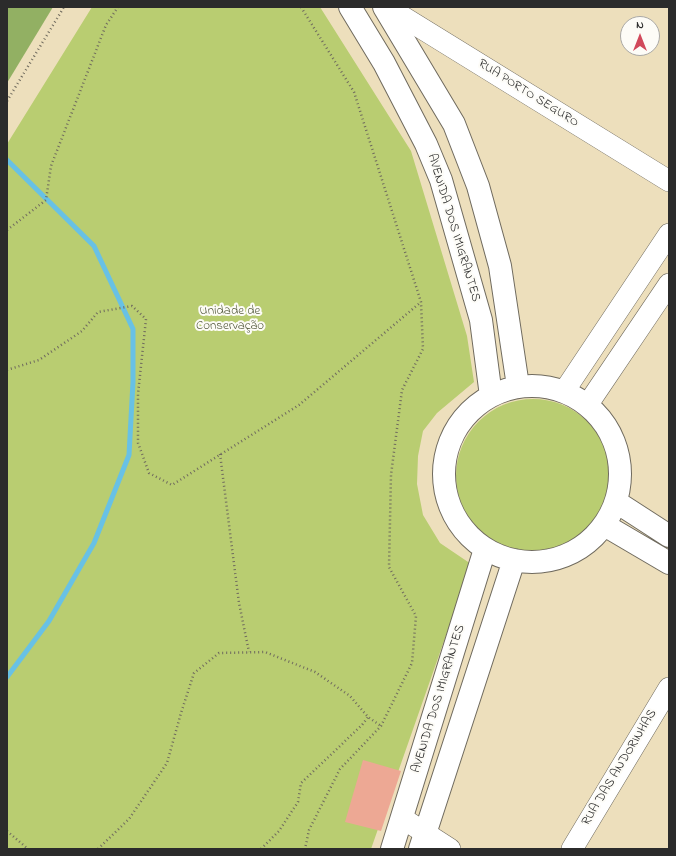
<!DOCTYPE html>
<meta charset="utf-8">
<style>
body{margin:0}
#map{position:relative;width:676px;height:856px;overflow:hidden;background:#eddfbc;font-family:"Indie Flower",sans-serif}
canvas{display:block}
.frame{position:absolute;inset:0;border:8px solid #2b2b2b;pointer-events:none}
.north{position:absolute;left:620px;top:16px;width:40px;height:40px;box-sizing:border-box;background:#fdfcf7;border:1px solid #a9a8a5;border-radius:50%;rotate:0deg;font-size:11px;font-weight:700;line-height:16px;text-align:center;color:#2b2b2b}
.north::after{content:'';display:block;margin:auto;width:14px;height:18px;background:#d1495b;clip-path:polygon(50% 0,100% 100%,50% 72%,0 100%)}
</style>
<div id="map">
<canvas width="676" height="856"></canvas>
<div class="frame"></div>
<div class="north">N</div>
</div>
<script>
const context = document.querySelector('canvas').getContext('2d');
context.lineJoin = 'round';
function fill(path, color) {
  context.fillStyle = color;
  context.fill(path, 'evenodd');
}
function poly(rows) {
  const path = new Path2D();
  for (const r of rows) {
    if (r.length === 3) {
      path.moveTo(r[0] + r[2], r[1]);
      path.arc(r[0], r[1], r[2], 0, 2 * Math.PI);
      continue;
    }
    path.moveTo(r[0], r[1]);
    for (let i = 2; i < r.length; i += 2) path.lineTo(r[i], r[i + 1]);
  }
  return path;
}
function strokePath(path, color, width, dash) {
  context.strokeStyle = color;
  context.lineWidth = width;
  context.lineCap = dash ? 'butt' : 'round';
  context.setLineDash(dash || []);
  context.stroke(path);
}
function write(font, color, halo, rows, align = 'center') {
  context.font = font + ' "Indie Flower",sans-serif';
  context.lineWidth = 4;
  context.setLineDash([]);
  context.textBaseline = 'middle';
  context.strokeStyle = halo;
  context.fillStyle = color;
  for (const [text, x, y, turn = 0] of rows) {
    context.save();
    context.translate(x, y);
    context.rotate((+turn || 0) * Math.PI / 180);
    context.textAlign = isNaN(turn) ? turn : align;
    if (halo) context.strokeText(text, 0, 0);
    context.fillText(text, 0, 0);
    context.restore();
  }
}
fill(poly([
 [92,7,320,7,411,151,467,336,474,382,437,413,423,431,418,456,417,484,423,515,440,543,471,564,371,849,7,849,7,144],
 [533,476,77]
]), '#b9cd71');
fill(poly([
 [7,7,53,7,7,83]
]), '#92b063');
strokePath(poly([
 [7,160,94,246,133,329,133,382,129,455,94,543,49,621,7,677]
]), '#68c1e5', 5);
fill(poly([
 [363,760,401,771,381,831,345,822]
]), '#eda894');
const street = poly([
 [387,7,669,181],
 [565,390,669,234],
 [588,404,669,284],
 [402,818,450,849],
 [572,849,669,688]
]);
const secondary = poly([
 [350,7,384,63,426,144,441,180,481,320,491,396],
 [384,7,454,124,478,186,500,266,518,386],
 [532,474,88],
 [618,503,669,536],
 [606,526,669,563],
 [392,849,485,549],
 [420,849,514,560]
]);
strokePath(street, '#6f6a5e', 22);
strokePath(secondary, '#6f6a5e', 24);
strokePath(poly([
 [301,7,354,92,421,302,423,349,402,390,391,475,389,567,416,616,412,663,381,726,340,769,309,830,305,849],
 [7,101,64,7],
 [7,230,46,200,51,166,106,25,118,7],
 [7,370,39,360,82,331,98,312,132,306,146,319,138,394,138,443,149,473,172,485,299,405,421,302],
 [220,454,239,603,249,652],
 [7,831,28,849],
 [98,849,129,819,167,763,181,713,194,673,219,653,265,652,315,672,350,696,368,717,381,726],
 [261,849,279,831,298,802,301,783,362,725,368,717]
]), '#6f6a5e', 2.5, [1, 3]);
strokePath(street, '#fff', 21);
strokePath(secondary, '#fff', 22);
write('13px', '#2b2b2b', '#fdfcf7', [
 ["RUA PORTO SEGURO",528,94,32],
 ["AVENIDA DOS IMIGRANTES",453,228,73],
 ["AVENIDA DOS IMIGRANTES",439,699,-73],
 ["RUA DAS ANDORINHAS",620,768,-59]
]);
write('13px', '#565c40', '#fdfcf7', [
 ["Unidade de",230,312],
 ["Conservação",230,327]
]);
</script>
